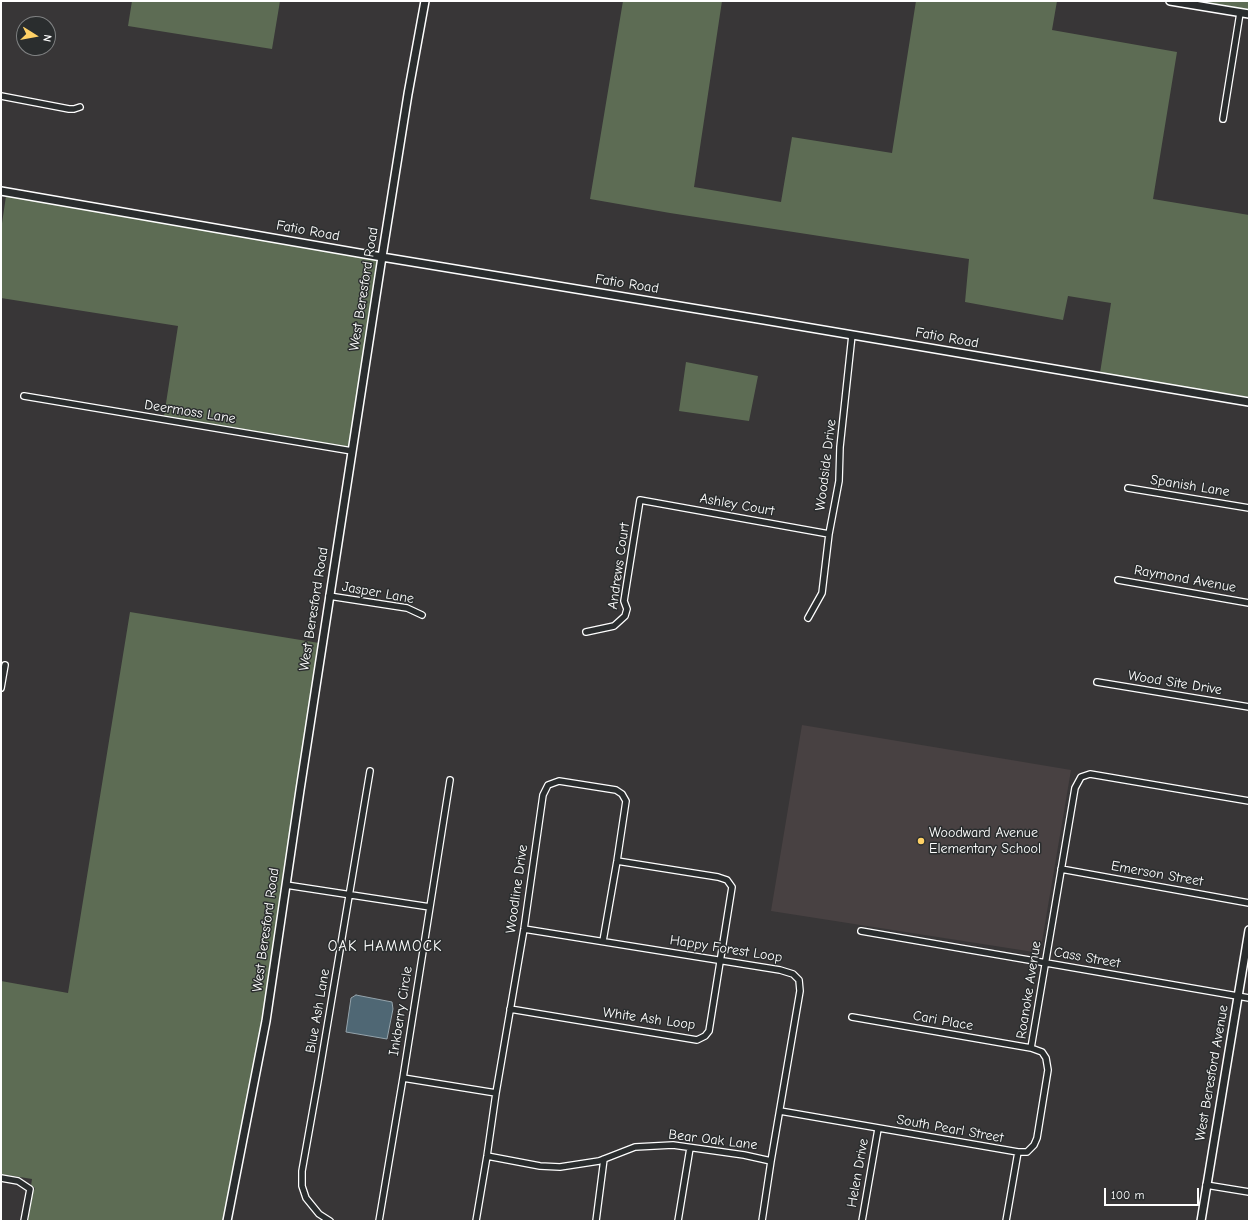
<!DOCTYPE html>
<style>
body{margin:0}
#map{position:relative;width:1250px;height:1222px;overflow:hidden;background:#383637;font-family:"Comic Neue",sans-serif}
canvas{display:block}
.frame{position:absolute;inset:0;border:2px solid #fff;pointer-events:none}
.north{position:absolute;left:16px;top:16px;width:40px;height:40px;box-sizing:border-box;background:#2a2d2e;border:1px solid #7f8182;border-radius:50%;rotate:101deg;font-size:11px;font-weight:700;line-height:16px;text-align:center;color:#fff}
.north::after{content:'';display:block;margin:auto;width:14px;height:18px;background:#ffd166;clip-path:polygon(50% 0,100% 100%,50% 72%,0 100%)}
.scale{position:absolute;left:1104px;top:1188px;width:95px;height:18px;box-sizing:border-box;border:2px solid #fff;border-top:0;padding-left:5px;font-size:12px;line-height:14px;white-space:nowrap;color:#fff;-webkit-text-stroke:3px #2a2d2e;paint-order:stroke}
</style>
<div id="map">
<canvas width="1250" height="1222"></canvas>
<div class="frame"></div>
<div class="north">N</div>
<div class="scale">100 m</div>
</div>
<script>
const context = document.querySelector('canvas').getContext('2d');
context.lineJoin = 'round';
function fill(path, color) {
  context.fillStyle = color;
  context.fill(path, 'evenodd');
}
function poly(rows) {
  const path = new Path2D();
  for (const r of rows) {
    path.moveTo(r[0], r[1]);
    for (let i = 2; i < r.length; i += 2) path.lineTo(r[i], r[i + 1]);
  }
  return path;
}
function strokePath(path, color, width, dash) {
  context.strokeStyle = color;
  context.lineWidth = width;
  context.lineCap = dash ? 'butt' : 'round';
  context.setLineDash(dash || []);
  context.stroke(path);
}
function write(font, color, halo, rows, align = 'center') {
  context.font = font + ' "Comic Neue",sans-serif';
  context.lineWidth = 3;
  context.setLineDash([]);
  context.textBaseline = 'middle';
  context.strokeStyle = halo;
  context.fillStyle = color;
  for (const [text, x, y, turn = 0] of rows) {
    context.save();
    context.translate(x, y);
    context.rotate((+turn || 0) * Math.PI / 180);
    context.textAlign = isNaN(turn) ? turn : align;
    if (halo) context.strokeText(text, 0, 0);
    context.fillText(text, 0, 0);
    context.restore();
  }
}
fill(poly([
 [802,725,1071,770,1040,953,771,911]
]), '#484142');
fill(poly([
 [132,1,280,1,272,49,128,26],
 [623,1,722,1,694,187,781,202,792,137,892,153,916,1,1057,1,1052,30,1177,52,1153,199,1249,215,1249,397,1100,373,1111,303,1068,296,1063,320,965,302,969,259,670,213,590,199],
 [1190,1,1249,1,1249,11],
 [6,196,64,205,377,260,349,447,164,416,178,326,1,298,1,230],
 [686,362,758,376,749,421,679,411],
 [130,612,319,643,262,1020,223,1221,28,1221,33,1191,35,1189,34,1187,31,1186,32,1179,1,1174,1,981,68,993]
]), '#5d6c54');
const water = poly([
 [356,995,392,1002,393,1009,387,1039,346,1032,351,998,356,995]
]);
fill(water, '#4f6774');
strokePath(water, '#95a4ac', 1);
const minor = poly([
 [1,96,69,109,74,109,80,107],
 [1223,119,1240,13],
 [24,396,352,451],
 [1128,488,1249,508],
 [1118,580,1249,603],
 [329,596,407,608,422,615],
 [808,618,822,593,829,534,839,481,840,447,852,335],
 [586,632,614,626,625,616,627,609,624,601,640,500,829,534],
 [1097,682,1249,707],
 [1,688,5,665],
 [1061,869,1249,903],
 [286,885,430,907],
 [524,929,780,970,793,974,799,980,800,991,771,1161,762,1221],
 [861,931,1249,998],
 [510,1009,697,1040,705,1036,709,1031,732,887,727,880,718,877,617,861],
 [852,1017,1031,1048],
 [403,1078,496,1093],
 [780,1111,1018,1152,1027,1152,1034,1145,1037,1138,1048,1070,1046,1058,1042,1052,1031,1048,1075,788,1081,777,1090,774,1249,801],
 [487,1156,540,1166,560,1167,599,1161,635,1147,673,1145,744,1155,771,1161],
 [1,1178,18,1181,30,1189,24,1221],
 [1206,1185,1249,1192],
 [330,1221,319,1214,306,1198,302,1186,302,1171,318,1081,370,771],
 [379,1221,403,1078,450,780],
 [476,1221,487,1156,496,1093,524,929,543,795,548,785,559,781,616,790,622,794,626,801,617,861,603,941],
 [596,1221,604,1159],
 [678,1221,690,1148],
 [862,1221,878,1129],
 [1006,1221,1018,1152]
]);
const tertiary = poly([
 [1170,1,1249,14],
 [1,191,382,257,758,319,1249,402],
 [227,1221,266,1021,300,790,382,257,408,94,425,1],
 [1201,1221,1249,930]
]);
strokePath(minor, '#fff', 8);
strokePath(tertiary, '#fff', 10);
strokePath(minor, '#2a2d2e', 5.5);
strokePath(tertiary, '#2a2d2e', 7);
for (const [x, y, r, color] of [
 [921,841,4,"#ffd166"]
]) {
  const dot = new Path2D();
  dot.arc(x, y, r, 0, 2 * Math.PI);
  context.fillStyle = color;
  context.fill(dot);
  strokePath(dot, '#2a2d2e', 1.5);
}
write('14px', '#fff', '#2a2d2e', [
 ["Fatio Road",308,231,10],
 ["Fatio Road",627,284,9],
 ["West Beresford Road",364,289,-81],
 ["Fatio Road",947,338,10],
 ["Deermoss Lane",190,412,9],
 ["Woodside Drive",826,465,-83],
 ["Spanish Lane",1190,486,9],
 ["Ashley Court",737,505,10],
 ["Andrews Court",619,566,-82],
 ["Raymond Avenue",1185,579,10],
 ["Jasper Lane",378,593,10],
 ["West Beresford Road",314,609,-81],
 ["Wood Site Drive",1175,683,9],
 ["Emerson Street",1157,874,10],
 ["Woodline Drive",517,889,-82],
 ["West Beresford Road",266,930,-82],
 ["Happy Forest Loop",726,949,9],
 ["Cass Street",1087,958,10],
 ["Roanoke Avenue",1029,990,-81],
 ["Blue Ash Lane",318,1011,-80],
 ["Inkberry Circle",401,1011,-81],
 ["White Ash Loop",649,1019,8],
 ["Cari Place",943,1021,10],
 ["West Beresford Avenue",1212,1073,-80],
 ["South Pearl Street",950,1129,10],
 ["Bear Oak Lane",713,1140,7],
 ["Helen Drive",858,1173,-80]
]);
write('14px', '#fff', '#2a2d2e', [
 ["Woodward Avenue",929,833],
 ["Elementary School",929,849]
], 'left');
context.letterSpacing = '1px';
write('15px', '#fff', '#2a2d2e', [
 ["OAK HAMMOCK",385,947]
]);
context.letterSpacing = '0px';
</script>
